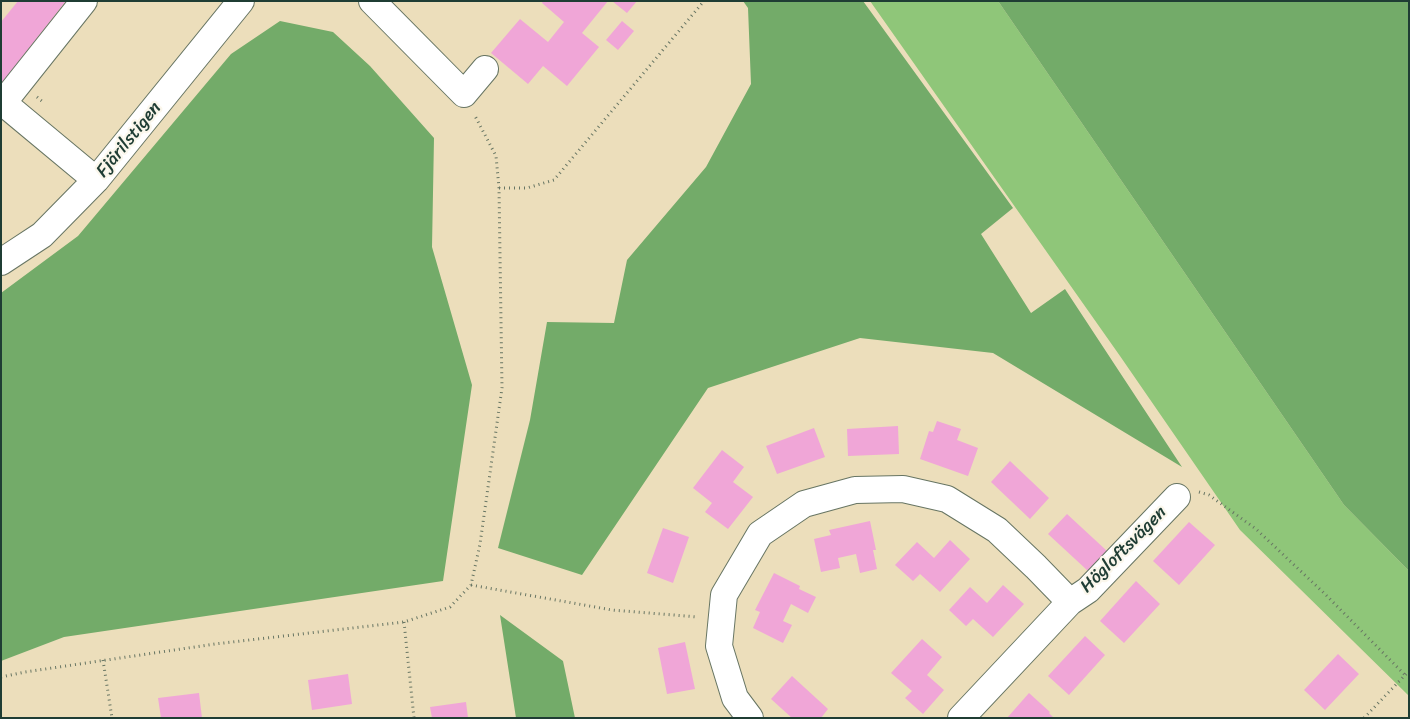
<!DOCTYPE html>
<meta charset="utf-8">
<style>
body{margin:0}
#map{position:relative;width:1410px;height:719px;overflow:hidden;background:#ecdebb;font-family:Sriracha,sans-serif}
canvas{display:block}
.frame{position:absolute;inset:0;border:2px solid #1f3d34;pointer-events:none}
</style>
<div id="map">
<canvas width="1410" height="719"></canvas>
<div class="frame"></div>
</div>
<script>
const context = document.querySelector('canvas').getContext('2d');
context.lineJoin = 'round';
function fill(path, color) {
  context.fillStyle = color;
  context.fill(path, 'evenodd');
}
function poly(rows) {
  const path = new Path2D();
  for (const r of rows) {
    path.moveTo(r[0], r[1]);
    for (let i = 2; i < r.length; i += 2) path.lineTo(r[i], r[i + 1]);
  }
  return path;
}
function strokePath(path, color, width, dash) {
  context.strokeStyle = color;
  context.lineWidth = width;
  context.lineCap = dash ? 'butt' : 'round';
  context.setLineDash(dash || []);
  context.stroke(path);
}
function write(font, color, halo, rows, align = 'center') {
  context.font = font + ' Sriracha,sans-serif';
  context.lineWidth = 4.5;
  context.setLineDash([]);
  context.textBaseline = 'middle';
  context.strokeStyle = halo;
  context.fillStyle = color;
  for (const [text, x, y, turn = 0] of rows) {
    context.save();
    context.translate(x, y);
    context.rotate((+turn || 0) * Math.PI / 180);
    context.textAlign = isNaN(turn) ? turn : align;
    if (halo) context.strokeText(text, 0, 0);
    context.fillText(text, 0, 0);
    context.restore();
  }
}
fill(poly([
 [870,1,998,1,1344,505,1409,571,1409,696,1240,530,1120,356]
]), '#8fc679');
fill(poly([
 [743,1,863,1,1013,208,981,234,1031,313,1065,289,1182,467,993,353,860,338,708,388,582,575,498,548,530,420,547,322,614,323,627,260,706,167,751,84,748,8],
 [998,1,1409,1,1409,571,1344,505],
 [280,21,333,32,370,66,434,138,432,247,472,385,443,581,64,637,1,661,1,293,78,236,231,54],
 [500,615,563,661,575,718,516,718]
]), '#73ab69');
fill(poly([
 [18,1,66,1,1,84,1,22],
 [543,1,608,1,582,33,599,47,567,86,543,66,528,84,491,53,520,19,548,42,564,22,542,3],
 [612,1,637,1,627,13],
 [622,21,634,31,618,50,606,40],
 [937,421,961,429,957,440,978,448,968,476,920,459,929,431,933,432],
 [898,426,899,454,848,456,847,429],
 [814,428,825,457,777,474,766,446],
 [722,450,744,467,733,482,753,497,728,529,705,512,712,503,693,488],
 [1010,461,1049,498,1030,519,991,482],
 [1067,514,1107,551,1088,571,1048,534],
 [870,521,876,550,873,550,877,569,860,573,856,554,838,558,840,568,821,572,814,539,831,535,829,530],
 [1189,522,1215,545,1179,585,1153,561],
 [663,528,689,537,673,583,647,573],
 [950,540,970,559,940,592,920,574,913,581,895,565,917,542,934,558],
 [774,573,800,586,799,589,816,597,808,613,791,604,783,621,792,625,783,643,753,628,760,612,755,610],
 [1136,581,1160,604,1124,643,1100,621],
 [1003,585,1024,604,993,637,973,619,966,626,949,610,970,587,987,603],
 [1085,636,1105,655,1069,695,1048,676],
 [922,639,942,657,927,675,944,690,923,714,905,698,912,691,891,673],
 [685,642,695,689,667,694,658,648],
 [1338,654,1359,674,1325,710,1304,690],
 [348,674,352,704,312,710,308,680],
 [792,676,828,709,821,718,792,718,771,699],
 [199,693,202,718,161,718,158,698],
 [1029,693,1050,712,1049,713,1054,718,1007,718],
 [466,702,468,718,432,718,430,707]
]), '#f0a6d7');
const minor = poly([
 [372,1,464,94,485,69],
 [1,101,96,180],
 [3,103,84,1],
 [1,262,42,235,96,180,241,1],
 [1070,602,1088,590,1177,497],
 [750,718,735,698,719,646,724,595,760,534,804,504,855,490,903,489,947,499,997,530,1036,567,1070,602,961,718]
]);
strokePath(minor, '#677563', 28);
strokePath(poly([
 [37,97,44,103],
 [499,188,527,188,554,180,704,1],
 [1199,492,1209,495,1256,529,1325,594,1405,675],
 [471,585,612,610,698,617],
 [404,622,414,718],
 [103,660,112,718],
 [1,677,25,672,215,644,404,622,450,607,471,585,480,544,502,388,499,188,496,156,474,114],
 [1364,718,1409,671]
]), '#677563', 3, [1, 4]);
strokePath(minor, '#fff', 26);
write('18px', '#1f3d34', '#fbf7ec', [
 ["Fjärilstigen",129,140,-51],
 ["Högloftsvägen",1124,550,-45]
]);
</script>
